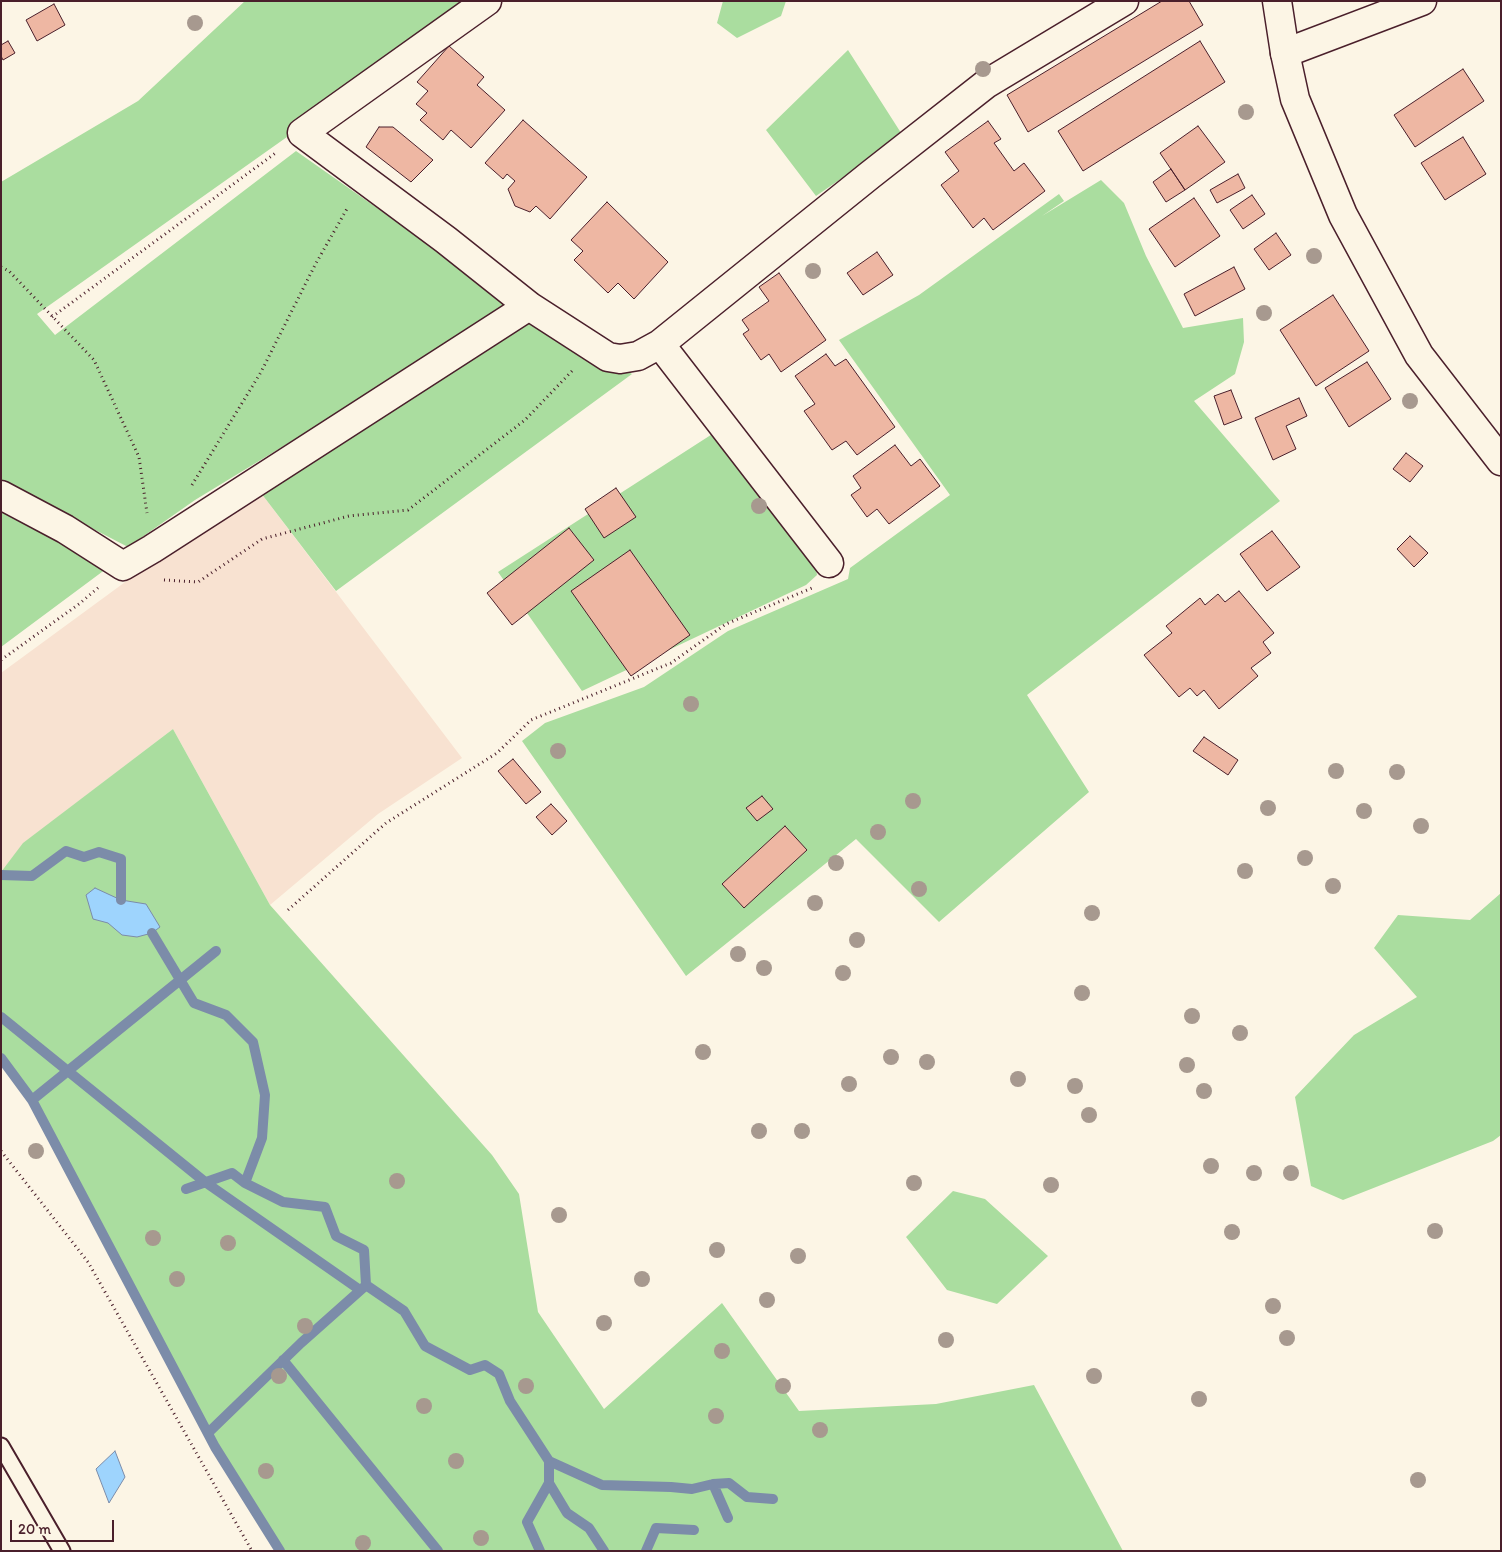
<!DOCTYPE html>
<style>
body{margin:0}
#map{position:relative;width:1502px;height:1552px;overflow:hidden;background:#fcf5e5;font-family:Itim,sans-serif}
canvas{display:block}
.frame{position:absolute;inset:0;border:2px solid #4a1f2b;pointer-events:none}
.scale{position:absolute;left:10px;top:1520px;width:104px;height:22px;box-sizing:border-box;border:2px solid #4a1f2b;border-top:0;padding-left:6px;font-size:15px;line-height:18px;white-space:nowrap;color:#4a1f2b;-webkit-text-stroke:4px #fcf5e5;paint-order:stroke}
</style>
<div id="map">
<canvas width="1502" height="1552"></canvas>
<div class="frame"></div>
<div class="scale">20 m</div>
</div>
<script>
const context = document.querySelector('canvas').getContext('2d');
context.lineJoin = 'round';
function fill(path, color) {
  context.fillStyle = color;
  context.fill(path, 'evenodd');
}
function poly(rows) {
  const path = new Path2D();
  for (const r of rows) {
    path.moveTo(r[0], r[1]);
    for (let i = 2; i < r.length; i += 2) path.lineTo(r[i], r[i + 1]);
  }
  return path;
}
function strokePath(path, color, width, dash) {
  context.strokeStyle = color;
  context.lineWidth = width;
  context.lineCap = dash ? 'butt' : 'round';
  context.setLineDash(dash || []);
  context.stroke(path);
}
fill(poly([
 [261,493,462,758,378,814,270,905,173,729,24,843,1,872,1,673,132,577]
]), '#f8e2d1');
fill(poly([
 [245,1,479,1,37,314,55,335,296,151,515,305,195,500,128,547,1,481,1,182,138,101],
 [723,1,786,1,781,16,737,38,717,23],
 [848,50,903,136,816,196,766,130],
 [1101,180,1124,203,1146,256,1183,328,1243,318,1244,342,1235,374,1194,401,1280,501,1027,695,1089,792,939,922,856,839,686,976,522,741,545,723,644,687,728,631,848,579,850,568,950,495,839,340,919,295,1059,194,1064,201,1042,216],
 [536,312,632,374,336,591,261,493],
 [717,431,815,563,817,575,806,585,582,691,498,572],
 [1,507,110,566,1,647],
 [173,729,270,905,492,1155,519,1194,538,1312,604,1409,722,1303,799,1411,936,1404,1034,1385,1123,1551,280,1551,215,1447,32,1100,1,1058,1,872,23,843],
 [1501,893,1501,1135,1493,1141,1343,1200,1311,1186,1295,1097,1354,1035,1417,997,1374,948,1398,915,1470,920],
 [953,1191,985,1199,1048,1256,997,1304,947,1290,906,1237]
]), '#aadd9f');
const water = poly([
 [95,888,121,900,146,904,160,927,152,933,137,937,122,935,108,923,93,919,86,895,95,888],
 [115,1451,125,1477,109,1503,96,1469,115,1451]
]);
fill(water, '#9ed4fd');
strokePath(water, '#7c8ca9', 1);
strokePath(poly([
 [1,875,32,876,66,851,84,857,99,852,121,859,121,900],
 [152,933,194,1003,226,1015,253,1042,265,1095,262,1138,245,1183,283,1202,325,1207,336,1236,364,1250,366,1285,404,1311,425,1346,470,1370,485,1365,499,1374,510,1401,549,1461,549,1483,527,1522,540,1551],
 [1,1017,205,1182,360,1290],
 [1,1058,32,1100,215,1447,280,1551],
 [32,1100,216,951],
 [186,1189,232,1173,245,1183],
 [283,1360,438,1551],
 [208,1433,301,1343,364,1287],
 [549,1461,602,1485,671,1487,692,1489,713,1484,728,1518],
 [549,1483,567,1513,589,1528,604,1551],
 [713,1484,729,1483,747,1497,773,1499],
 [646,1551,656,1528,694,1530]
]), '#7c8ca9', 10);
const building = poly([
 [1162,1,1189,1,1203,25,1028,132,1007,95,1162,1],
 [54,4,65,25,37,41,26,20,54,4],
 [8,41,15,53,3,60,1,56,1,45,8,41],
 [1200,41,1225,82,1083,171,1058,131,1200,41],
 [449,46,484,77,477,85,505,110,471,148,451,130,443,140,420,120,427,113,416,104,428,91,417,82,449,46],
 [1463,69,1484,101,1415,147,1394,115,1463,69],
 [523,120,587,177,550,219,536,206,530,212,515,206,508,189,515,181,507,174,503,179,485,163,523,120],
 [988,121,1001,139,994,143,1014,171,1024,163,1045,191,993,230,984,218,973,228,941,185,959,171,945,152,988,121],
 [1198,126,1225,162,1185,190,1160,153,1198,126],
 [379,127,393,127,433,160,411,182,366,147,379,127],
 [1463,137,1486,174,1445,200,1421,163,1463,137],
 [1171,169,1185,190,1166,202,1153,182,1171,169],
 [1238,174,1245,188,1217,203,1210,190,1238,174],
 [1252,195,1265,214,1243,229,1230,210,1252,195],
 [1194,198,1220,236,1175,267,1149,229,1194,198],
 [607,202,668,262,634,299,618,283,608,293,574,260,583,251,571,240,607,202],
 [1276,233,1291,255,1269,270,1254,249,1276,233],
 [877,252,893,275,863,295,847,273,877,252],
 [1234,267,1245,289,1195,316,1184,294,1234,267],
 [779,273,826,340,781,372,769,354,761,360,743,334,749,330,742,320,769,301,759,287,779,273],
 [1333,295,1369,351,1316,386,1280,330,1333,295],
 [826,354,835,366,846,359,895,427,857,455,846,441,832,450,804,411,815,404,795,376,826,354],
 [1367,362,1391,399,1349,427,1325,388,1367,362],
 [1231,390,1242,418,1224,425,1214,396,1231,390],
 [1299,398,1307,416,1286,426,1296,449,1273,460,1255,418,1299,398],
 [895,445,911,466,920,459,940,486,889,524,877,509,867,517,851,495,861,488,853,476,895,445],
 [1406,453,1423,466,1410,482,1393,469,1406,453],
 [616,488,636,517,604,538,585,509,616,488],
 [569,528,594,560,512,625,487,593,569,528],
 [1272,531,1300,567,1267,591,1240,554,1272,531],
 [1410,536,1428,553,1414,567,1397,549,1410,536],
 [630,550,690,635,631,676,571,591,630,550],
 [1239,591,1274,633,1263,642,1271,653,1251,668,1258,676,1219,709,1204,690,1197,696,1190,688,1179,697,1144,655,1172,633,1166,626,1200,598,1205,605,1218,594,1225,602,1239,591],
 [1204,737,1238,760,1228,775,1193,751,1204,737],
 [513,759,541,792,526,804,498,771,513,759],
 [762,796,773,809,757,821,746,808,762,796],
 [551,804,567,821,552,835,536,817,551,804],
 [785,826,807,850,744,908,722,884,785,826]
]);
fill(building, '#eeb7a3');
strokePath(building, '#4a1f2b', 1);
const lane = poly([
 [1,1446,62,1551]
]);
const street = poly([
 [487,1,302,133,446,240,529,306,608,357,620,359,638,356,660,344,870,175,986,84,1124,1],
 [1285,53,1422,1],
 [660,344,829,563],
 [1,495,65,529,123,566,152,549,529,306]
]);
const secondary = poly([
 [1277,1,1285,53,1295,99,1343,215,1419,355,1501,461]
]);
strokePath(lane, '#4a1f2b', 19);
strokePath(street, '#4a1f2b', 31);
strokePath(secondary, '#4a1f2b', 31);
strokePath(poly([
 [1,267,9,271,94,360,139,457,147,513],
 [52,317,277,152],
 [192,485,261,372,315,265,348,207],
 [164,580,198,582,262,539,349,516,408,510,525,420,572,371],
 [1,660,79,604,99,587],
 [288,910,386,823,497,753,531,720,671,663,726,624,812,588],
 [1,1151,88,1262,252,1551]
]), '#4a1f2b', 3, [1, 4]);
strokePath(lane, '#fcf5e5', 15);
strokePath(street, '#fcf5e5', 28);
strokePath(secondary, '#fcf5e5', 28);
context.fillStyle = '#a7998f';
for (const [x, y] of [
 [195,23],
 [983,69],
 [1246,112],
 [1314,256],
 [813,271],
 [1264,313],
 [1410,401],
 [759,506],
 [691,704],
 [558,751],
 [1336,771],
 [1397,772],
 [913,801],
 [1268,808],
 [1364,811],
 [1421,826],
 [878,832],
 [1305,858],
 [836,863],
 [1245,871],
 [1333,886],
 [919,889],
 [815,903],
 [1092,913],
 [857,940],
 [738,954],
 [764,968],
 [843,973],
 [1082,993],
 [1192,1016],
 [1240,1033],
 [703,1052],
 [891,1057],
 [927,1062],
 [1187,1065],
 [1018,1079],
 [849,1084],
 [1075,1086],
 [1204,1091],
 [1089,1115],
 [759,1131],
 [802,1131],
 [36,1151],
 [1211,1166],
 [1254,1173],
 [1291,1173],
 [397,1181],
 [914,1183],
 [1051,1185],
 [559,1215],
 [1435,1231],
 [1232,1232],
 [153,1238],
 [228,1243],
 [717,1250],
 [798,1256],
 [177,1279],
 [642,1279],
 [767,1300],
 [1273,1306],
 [604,1323],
 [305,1326],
 [1287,1338],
 [946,1340],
 [722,1351],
 [279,1376],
 [1094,1376],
 [526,1386],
 [783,1386],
 [1199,1399],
 [424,1406],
 [716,1416],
 [820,1430],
 [456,1461],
 [266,1471],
 [1418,1480],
 [481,1538],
 [363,1543]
]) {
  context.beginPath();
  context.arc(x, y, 8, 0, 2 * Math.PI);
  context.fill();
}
</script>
